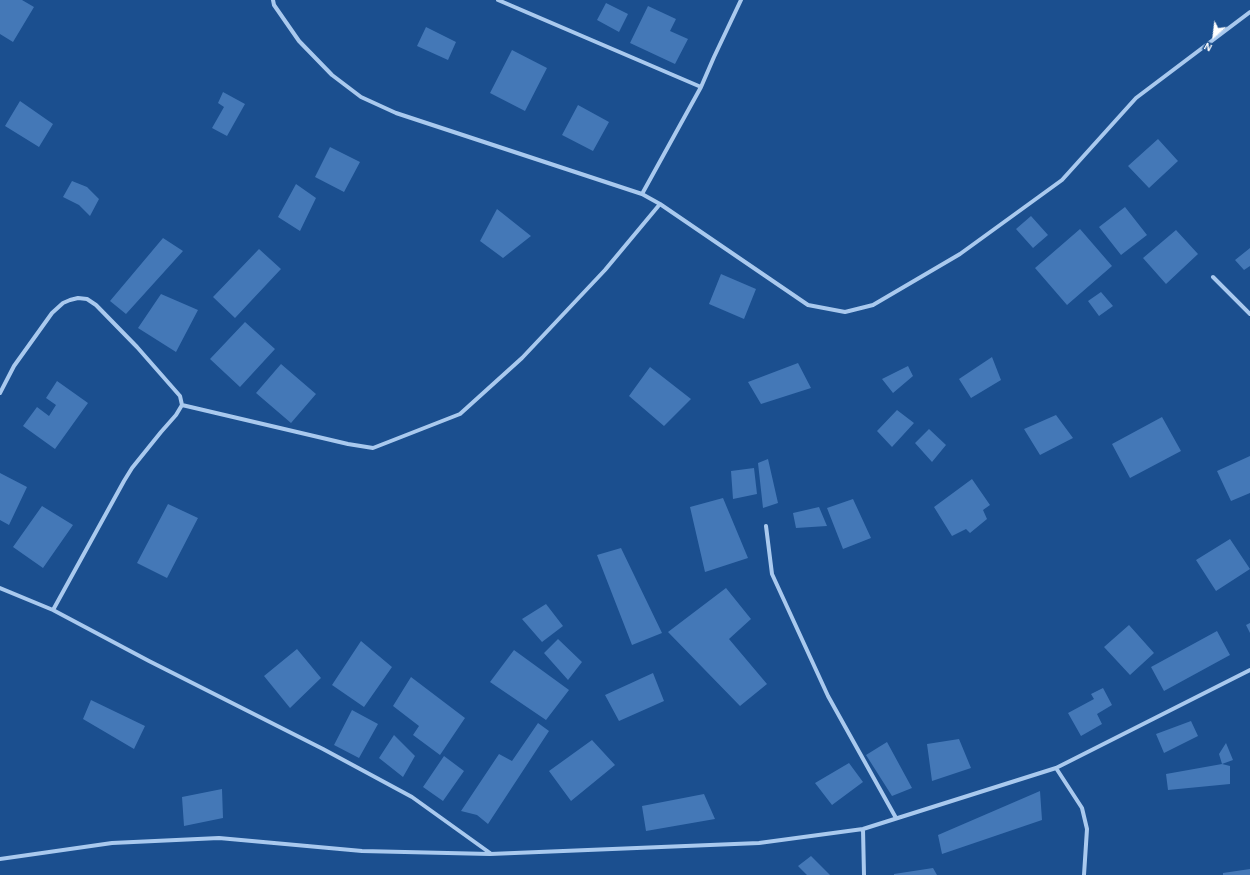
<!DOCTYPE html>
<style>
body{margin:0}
#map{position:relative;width:1250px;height:875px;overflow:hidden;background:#1b4f8f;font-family:"Alegreya Sans",sans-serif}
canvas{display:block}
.north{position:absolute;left:1194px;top:16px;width:40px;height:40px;-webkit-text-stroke:3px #1b4f8f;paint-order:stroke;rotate:208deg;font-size:11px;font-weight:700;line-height:16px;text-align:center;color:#fff}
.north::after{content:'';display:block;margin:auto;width:14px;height:18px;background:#fff;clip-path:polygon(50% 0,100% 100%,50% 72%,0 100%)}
</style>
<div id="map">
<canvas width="1250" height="875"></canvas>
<div class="north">N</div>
</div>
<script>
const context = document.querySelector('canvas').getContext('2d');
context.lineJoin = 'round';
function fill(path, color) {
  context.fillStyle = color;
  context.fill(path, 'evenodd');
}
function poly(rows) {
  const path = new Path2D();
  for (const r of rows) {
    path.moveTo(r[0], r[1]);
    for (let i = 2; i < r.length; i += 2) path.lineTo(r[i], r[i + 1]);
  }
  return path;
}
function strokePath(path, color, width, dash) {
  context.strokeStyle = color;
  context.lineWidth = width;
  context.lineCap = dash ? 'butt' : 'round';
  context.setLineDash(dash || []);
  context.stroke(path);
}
fill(poly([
 [0,0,22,0,34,7,13,42,0,34],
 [606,3,628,14,619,32,597,20],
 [648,6,676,19,670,31,688,39,675,64,630,43],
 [426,27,456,42,448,60,417,46],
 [512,50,547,68,525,111,490,93],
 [223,92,245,104,227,136,212,128,224,107,218,103],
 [20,101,53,124,39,147,5,126],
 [578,105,609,122,593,151,562,135],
 [1158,139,1178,161,1149,188,1128,166],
 [330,147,360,162,344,192,315,177],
 [72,181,87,187,99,199,90,216,79,205,63,197],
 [296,184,316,198,300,231,278,217],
 [1125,207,1147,235,1121,255,1099,227],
 [497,209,531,236,503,258,480,241],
 [1031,216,1048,235,1033,248,1016,229],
 [1080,229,1112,266,1067,305,1035,268],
 [1176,230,1198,254,1166,284,1143,258],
 [163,238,183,251,126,314,110,301],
 [1250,248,1250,266,1244,270,1235,260],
 [259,249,281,269,235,318,213,297],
 [721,274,756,289,744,319,709,304],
 [1101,292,1113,306,1099,316,1088,301],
 [161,294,198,310,176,352,138,328],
 [245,322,275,349,240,387,210,359],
 [992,357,1001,380,971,398,959,379],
 [798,363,811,388,761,404,748,382],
 [281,364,316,394,291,423,256,393],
 [908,366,913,376,893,393,882,379],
 [650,367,691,399,664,426,629,396],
 [57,381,88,403,55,449,23,426,37,407,49,416,56,405,46,398],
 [897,410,914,423,892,447,877,431],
 [1056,415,1073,438,1040,455,1024,429],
 [1162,417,1181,451,1130,478,1112,444],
 [929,429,946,445,932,462,915,443],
 [1250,456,1250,493,1231,501,1217,471],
 [768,459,778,503,763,508,758,463],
 [754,468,757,494,733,499,731,471],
 [0,473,27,487,9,525,0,520],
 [972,479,990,505,983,510,987,519,970,533,966,529,952,536,934,507],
 [723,498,748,558,705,572,690,507],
 [853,499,871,538,843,549,827,508],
 [168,504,198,518,167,578,137,563],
 [42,506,73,525,43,568,13,547],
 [819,507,827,526,796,528,793,513],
 [1230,539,1250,569,1216,591,1196,560],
 [621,548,662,633,632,645,597,555],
 [726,588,751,619,729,639,767,684,740,706,668,632],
 [546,604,563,626,542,642,522,619],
 [1250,623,1250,633,1246,625],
 [1129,625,1154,653,1130,675,1104,647],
 [1217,631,1230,655,1164,691,1151,667],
 [558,639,582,662,568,680,544,653],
 [361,641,392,667,364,707,332,685],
 [297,649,321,678,290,708,264,676],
 [514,650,569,690,546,720,490,682],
 [653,673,664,701,619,721,605,695],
 [411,677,465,718,440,755,413,735,419,726,393,706],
 [1103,688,1112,705,1097,714,1102,724,1081,736,1068,713,1094,699,1091,694],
 [91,700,145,726,134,749,83,719],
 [352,710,378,724,359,758,334,745],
 [1191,721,1198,736,1164,753,1156,734],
 [538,723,549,731,488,824,477,815,461,811,499,754,512,761],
 [394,735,415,756,403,777,379,758],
 [959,739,971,768,932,781,927,744],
 [592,740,615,765,571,801,549,771],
 [887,742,912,788,892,796,866,755],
 [1226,743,1233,760,1222,764,1219,754],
 [444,756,464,771,443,801,423,787],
 [849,763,863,782,832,805,815,783],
 [1222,764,1230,766,1230,784,1168,790,1166,774],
 [222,789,223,818,184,826,182,797],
 [1040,791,1042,820,942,854,938,835],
 [704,794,715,819,646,831,642,806],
 [811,856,830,875,807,875,798,866],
 [933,868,937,875,894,875,894,874],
 [1250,869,1250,875,1223,875,1223,873]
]), '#4478b7');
strokePath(poly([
 [273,0,274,5,299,41,332,75,361,97,396,113,642,194,660,204,808,305,845,312,873,305,960,254,1062,180,1136,98,1250,12],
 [498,0,701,87],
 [642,194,701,87,714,57,741,0],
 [1213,277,1250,314],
 [0,393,14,366,52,313,63,303,70,300,78,298,87,299,96,305,137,347,180,396,182,405,176,415,161,432,132,468,124,481,53,610],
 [182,405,348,444,373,448,460,414,522,358,605,270,660,204],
 [766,526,772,574,828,696,896,818],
 [0,588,53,610,149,661,323,749,412,797,490,853],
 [1056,768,1082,808,1087,829,1084,875],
 [863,829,864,875],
 [0,859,112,843,219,838,362,851,490,854,759,843,863,829,1056,768,1250,670]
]), '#a9c9ee', 4);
</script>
